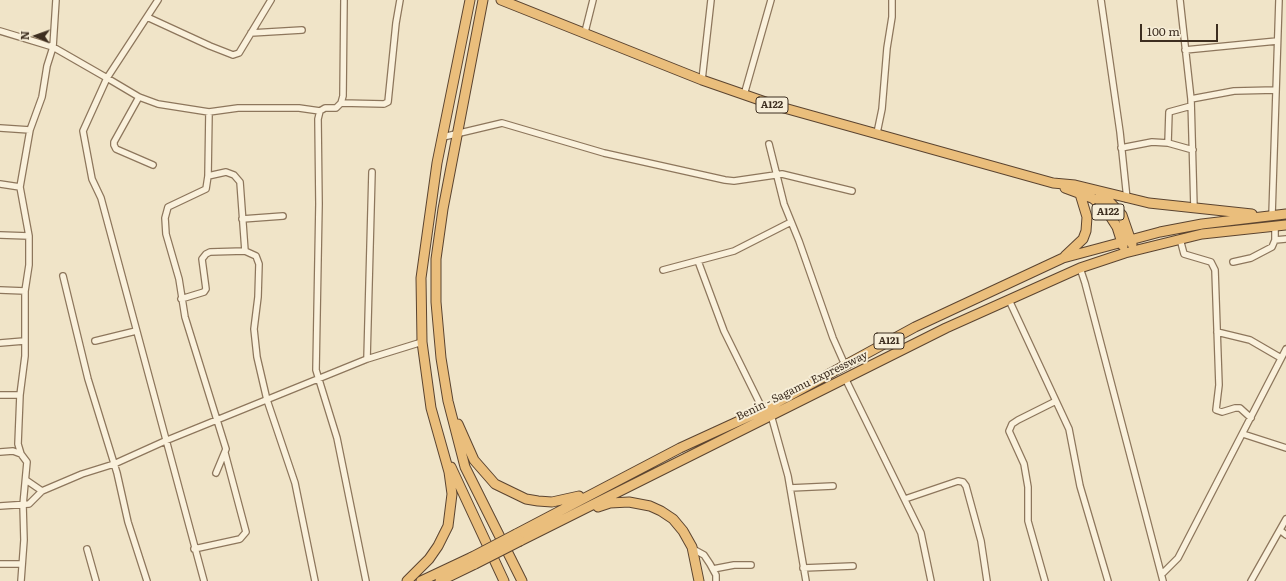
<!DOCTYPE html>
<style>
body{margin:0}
#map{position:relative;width:1286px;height:581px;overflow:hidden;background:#f0e4c8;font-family:Literata,serif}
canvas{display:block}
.north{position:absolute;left:16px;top:16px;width:40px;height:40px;-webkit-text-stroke:3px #f7eed8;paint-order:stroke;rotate:272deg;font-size:11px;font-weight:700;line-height:16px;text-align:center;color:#3d2e20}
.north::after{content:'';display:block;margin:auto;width:14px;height:18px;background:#3d2e20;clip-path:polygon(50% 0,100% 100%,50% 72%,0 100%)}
.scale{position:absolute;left:1140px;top:24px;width:78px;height:18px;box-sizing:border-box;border:2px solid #3d2e20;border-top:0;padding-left:5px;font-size:12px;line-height:14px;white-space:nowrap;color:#3d2e20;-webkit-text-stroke:3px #f7eed8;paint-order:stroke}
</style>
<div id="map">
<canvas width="1286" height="581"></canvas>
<div class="north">N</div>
<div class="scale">100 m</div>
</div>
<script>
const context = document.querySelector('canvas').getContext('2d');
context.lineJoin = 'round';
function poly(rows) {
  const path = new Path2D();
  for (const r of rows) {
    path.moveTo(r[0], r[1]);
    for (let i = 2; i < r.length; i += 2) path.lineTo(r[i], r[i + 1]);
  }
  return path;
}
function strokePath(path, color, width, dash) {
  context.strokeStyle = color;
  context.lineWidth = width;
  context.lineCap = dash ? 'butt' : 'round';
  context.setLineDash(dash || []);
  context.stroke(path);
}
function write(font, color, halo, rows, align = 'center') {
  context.font = font + ' Literata,serif';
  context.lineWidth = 4;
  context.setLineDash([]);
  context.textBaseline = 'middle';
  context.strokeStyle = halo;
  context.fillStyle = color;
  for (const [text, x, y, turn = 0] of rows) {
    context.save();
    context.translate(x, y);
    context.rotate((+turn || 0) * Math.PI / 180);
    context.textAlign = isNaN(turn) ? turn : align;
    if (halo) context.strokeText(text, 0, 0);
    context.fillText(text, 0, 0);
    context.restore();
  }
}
const minor = poly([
 [1101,0,1120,132,1127,199],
 [1180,0,1191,99,1194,208],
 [147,17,210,46,233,55,239,53,271,0],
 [0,31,53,47,107,78,158,0],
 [585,32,593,0],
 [251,33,302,30],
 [1185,50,1277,41],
 [702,80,711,0],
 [744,95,771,0],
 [139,97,114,142,114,145,116,149,153,165],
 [1191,99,1234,91,1276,90],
 [341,103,384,104,388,102,396,23,400,0],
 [320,111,318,119,319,204,316,370,337,438,366,581],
 [209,112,208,176,206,189,168,207,165,218,166,234,179,279,185,317,226,449,216,473],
 [0,128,30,130],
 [877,133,882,109,887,48,892,17,892,0],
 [443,137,502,123,604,153,725,180,734,181,782,174,852,191],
 [1168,143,1169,112,1191,106],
 [769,144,784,204,799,241,833,338,845,365],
 [1121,148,1152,142,1168,143,1193,150],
 [208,176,226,172,234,175,240,182,245,251,256,256,259,264,258,297,254,329,257,357,267,400,295,483,315,581],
 [0,184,20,187],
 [1272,215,1279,0],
 [242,219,283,216],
 [0,235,29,236],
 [1180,239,1184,254,1211,262,1215,270,1219,385,1216,410,1222,412,1235,408,1240,408,1251,418],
 [1275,240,1286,239],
 [698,261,724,331,763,410],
 [1233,262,1251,258,1272,247,1275,240,1275,226],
 [1080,268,1085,283,1163,581],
 [663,270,734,251,791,222],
 [63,276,88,379,117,473,128,522,147,581],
 [0,290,25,291],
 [181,299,204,292,206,289,202,259,206,254,210,252,245,251],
 [1009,300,1069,429,1080,486,1108,581],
 [1217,332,1250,340,1281,358],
 [95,341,136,331],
 [0,343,24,341],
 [367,359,372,172],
 [845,378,921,533,931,581],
 [0,395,20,395],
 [771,415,788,476,806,581],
 [1243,434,1286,448],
 [0,452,13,451,21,454],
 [26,480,42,491],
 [790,488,833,486],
 [905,499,958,481,963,482,966,486,981,541,987,581],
 [0,506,29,504,42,491,82,474,114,464,165,441,367,359,422,342],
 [1280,530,1286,535],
 [87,549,96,581],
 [194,549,240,539,246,532,225,453],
 [693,549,704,555,710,564,716,575,716,581],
 [0,564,22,564],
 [803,568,853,566],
 [713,569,734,565,751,565],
 [1162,574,1178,558,1286,349],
 [21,581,24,540,23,505,27,462,21,454,18,444,20,395,25,356,25,291,29,265,29,236,20,187,30,130,42,97,47,66,53,47,56,0],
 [204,581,101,198,92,179,83,131,107,78,139,97,158,104,209,112,238,108,299,108,320,111,325,108,336,108,341,103,343,96,344,0],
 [1045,581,1028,521,1028,487,1024,464,1009,431,1012,424,1018,420,1056,401],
 [1251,581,1286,519]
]);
const trunk = poly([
 [483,0,443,209,436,259,436,302,441,358,448,401,465,467,522,581],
 [501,0,702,80,777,106,1053,183,1075,185,1149,203,1252,214],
 [1065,188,1092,198,1105,208,1117,227,1123,246],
 [1100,194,1108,200,1122,215,1132,244],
 [1065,256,1083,239,1086,231,1087,217,1080,194],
 [458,424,474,460,495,484,526,499,538,501,552,502,579,496],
 [451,467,504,581],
 [598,507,610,503,629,502,650,506,661,511,673,519,683,531,692,547,699,581],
 [516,534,680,448,763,410,915,327,1063,258,1160,232,1202,224,1286,214],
 [520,541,946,328,1080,268,1125,253,1202,234,1286,225],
 [407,581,429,559,438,546,448,526,452,494,449,472,431,408,422,342,421,278,437,163,470,0],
 [421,581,472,557],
 [440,581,475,564]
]);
strokePath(minor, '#8d765c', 8);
strokePath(trunk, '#5b4430', 11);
strokePath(minor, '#faf1dc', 5.5);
strokePath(trunk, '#eabe7c', 9);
const trunkBridge = poly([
 [472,557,516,534],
 [475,564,520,541]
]);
strokePath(trunkBridge, '#5b4430', 11, []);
strokePath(trunkBridge, '#eabe7c', 9);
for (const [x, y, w] of [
 [772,105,32],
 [1108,212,32],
 [889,341,30]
]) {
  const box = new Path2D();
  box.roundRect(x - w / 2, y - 8, w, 16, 3);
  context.fillStyle = '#f7eed8';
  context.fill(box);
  strokePath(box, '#3d2e20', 1);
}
write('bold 10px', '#3d2e20', null, [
 ["A122",772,105],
 ["A122",1108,212],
 ["A121",889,341]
]);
write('11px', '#3d2e20', '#f7eed8', [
 ["Benin - Sagamu Expressway",802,386,-26]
]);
</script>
